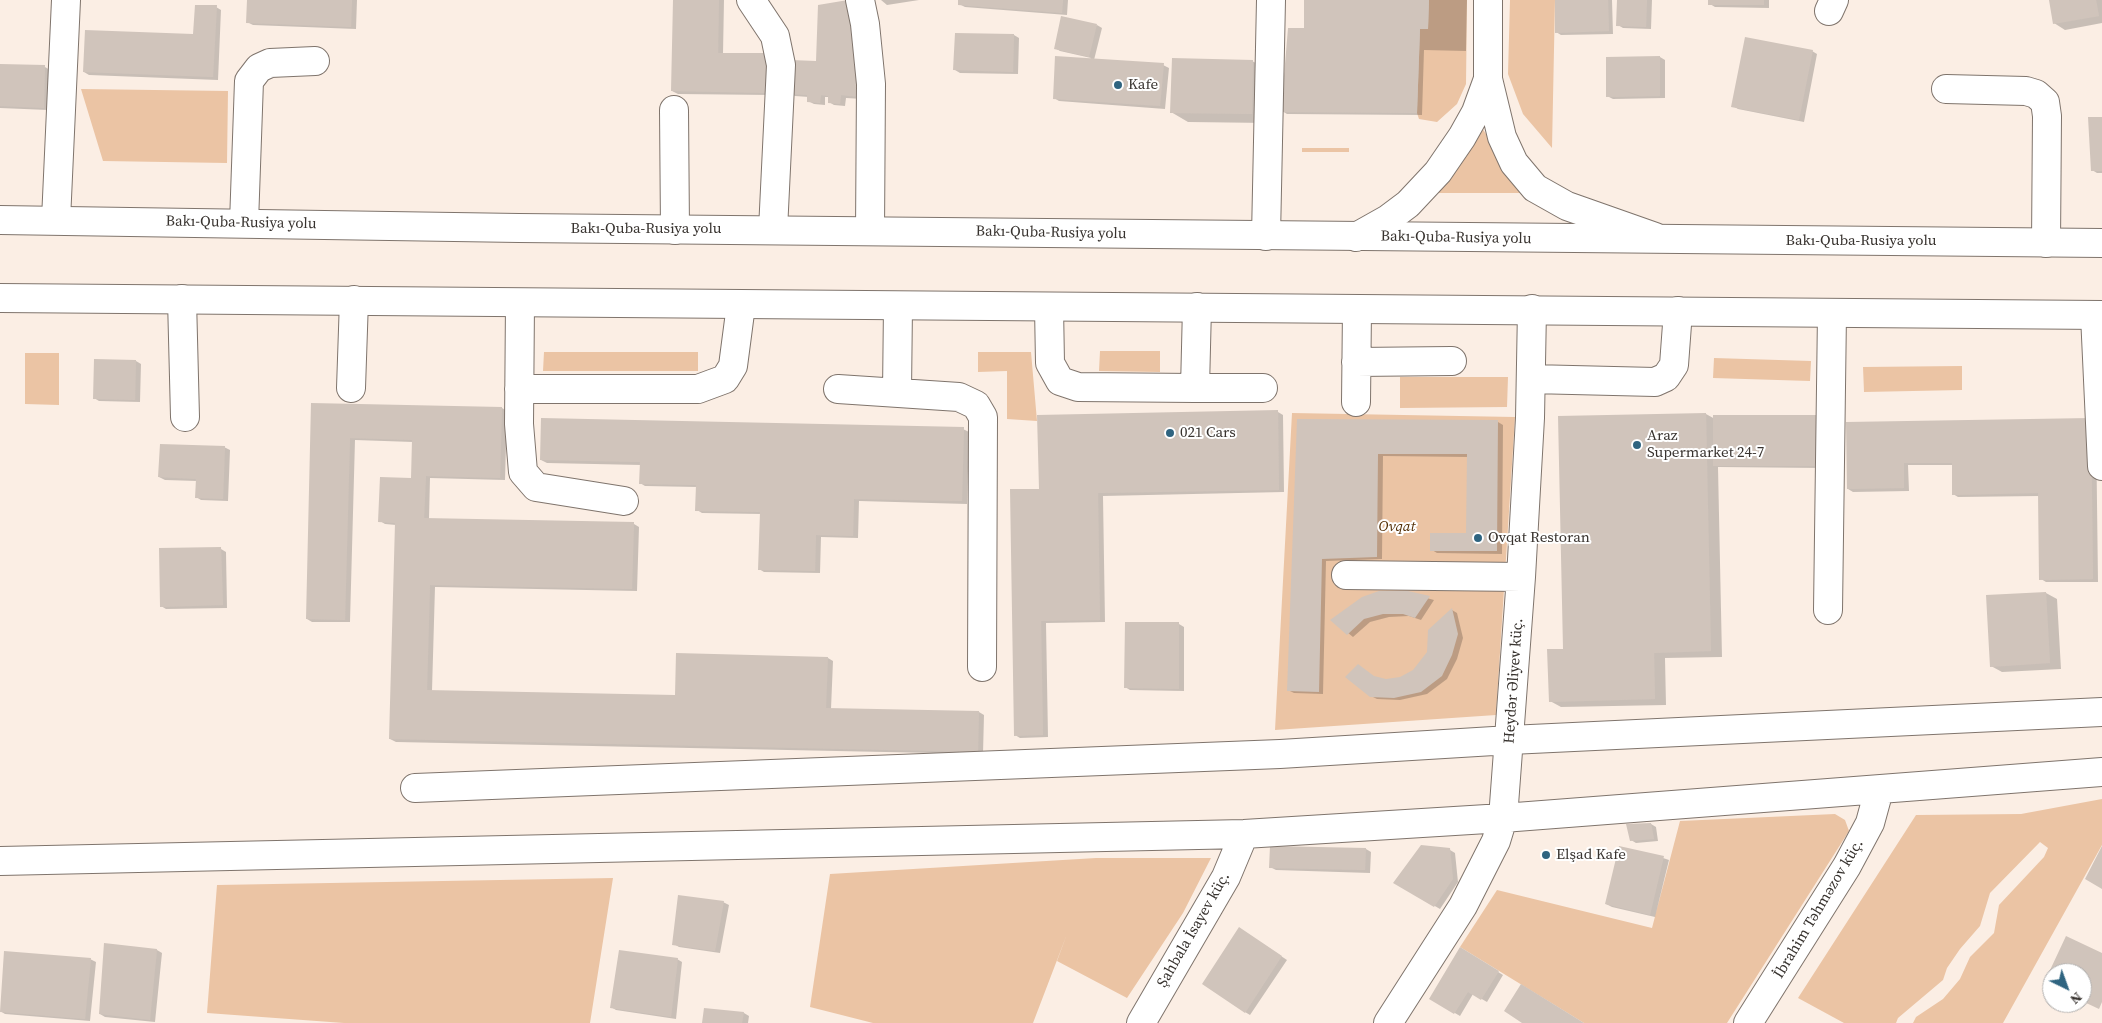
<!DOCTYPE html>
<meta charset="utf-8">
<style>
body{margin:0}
#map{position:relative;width:2102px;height:1023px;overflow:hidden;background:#fbeee4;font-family:"Source Serif 4",serif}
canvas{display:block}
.north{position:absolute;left:2042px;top:963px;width:50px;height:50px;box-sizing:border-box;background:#fff;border:1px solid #afadac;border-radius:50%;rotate:138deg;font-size:14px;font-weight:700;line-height:20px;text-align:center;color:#38332f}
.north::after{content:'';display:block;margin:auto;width:18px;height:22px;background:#2f6480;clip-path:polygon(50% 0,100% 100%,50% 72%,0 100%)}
</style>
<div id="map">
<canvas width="2102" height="1023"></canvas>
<div class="north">N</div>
</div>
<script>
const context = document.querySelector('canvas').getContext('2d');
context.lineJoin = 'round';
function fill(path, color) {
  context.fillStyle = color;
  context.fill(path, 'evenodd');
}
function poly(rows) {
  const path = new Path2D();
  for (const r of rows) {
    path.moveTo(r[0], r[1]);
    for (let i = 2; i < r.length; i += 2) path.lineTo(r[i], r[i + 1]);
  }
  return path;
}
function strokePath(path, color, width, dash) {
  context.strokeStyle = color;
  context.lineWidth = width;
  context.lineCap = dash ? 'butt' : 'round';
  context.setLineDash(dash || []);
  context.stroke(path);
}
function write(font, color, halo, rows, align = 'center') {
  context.font = font + ' "Source Serif 4",serif';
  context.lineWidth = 4;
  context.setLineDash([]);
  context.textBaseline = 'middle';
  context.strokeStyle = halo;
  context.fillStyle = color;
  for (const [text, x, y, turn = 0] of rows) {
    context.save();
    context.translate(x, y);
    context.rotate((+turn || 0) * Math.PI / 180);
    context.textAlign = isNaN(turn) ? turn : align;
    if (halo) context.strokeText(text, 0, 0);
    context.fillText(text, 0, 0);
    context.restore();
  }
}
fill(poly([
 [1429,0,1467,0,1466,84,1457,104,1437,122,1419,119,1417,113,1420,29,1428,29],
 [1510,0,1555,0,1552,148,1523,114,1508,74],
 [81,89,228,91,227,163,103,161],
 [1482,128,1526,193,1438,193],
 [1302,148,1349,148,1349,152,1302,152],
 [1100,351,1160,351,1160,372,1099,371],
 [544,352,698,352,698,371,543,371],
 [978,352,1031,352,1037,421,1007,419,1007,371,978,372],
 [25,353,59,353,59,405,25,404],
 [1714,358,1811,361,1810,381,1713,378],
 [1962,366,1962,390,1864,392,1863,367],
 [1400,377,1508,377,1507,407,1400,408],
 [1292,413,1515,417,1496,715,1275,730],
 [2102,799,2102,845,2003,1023,1913,1023,1916,1017,1943,999,1960,979,1970,957,1994,933,1999,905,2044,857,2048,848,2040,842,1990,893,1980,926,1960,949,1947,968,1943,980,1898,1018,1896,1023,1844,1023,1798,998,1916,815,2021,814],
 [1835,814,1845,820,1849,831,1727,1023,1584,1023,1460,947,1497,890,1652,928,1680,821],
 [1096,858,1211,858,1183,913,1127,998,1057,961,1067,934,1033,1023,873,1023,810,1007,830,874],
 [613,878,590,1023,344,1023,207,1013,217,885]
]), '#ebc4a4');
fill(poly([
 [248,0,357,0,356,29,253,25,247,22],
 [674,0,724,0,723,54,772,95,678,94,672,91],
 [881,0,919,0,887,5],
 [960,0,1068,0,1067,15,965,7,959,4],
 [1306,0,1467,0,1466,51,1424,50,1422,115,1287,114,1282,111,1310,30],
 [1556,0,1612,0,1613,34,1561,35,1556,32],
 [1619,0,1652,0,1651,29,1623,28,1618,25],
 [1710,0,1769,0,1769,8,1715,7,1710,4],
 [2050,0,2102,0,2102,23,2065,30,2054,23],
 [216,7,221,10,218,80,89,75,84,72,195,36],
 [1097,25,1102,28,1094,60,1163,65,1169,68,1165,109,1059,101,1054,98,1091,58,1060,51,1055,48],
 [1014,35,1019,38,1018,74,960,73,955,70],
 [1812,51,1817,54,1804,122,1738,109,1733,106],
 [1660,57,1665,60,1665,98,1613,99,1607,96,1607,58],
 [1252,61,1269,70,1268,123,1188,122,1171,112],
 [818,62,863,99,846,98,845,106,834,105,829,102,830,97,825,97,825,105,814,104,808,101,809,97,795,96,790,93],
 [0,65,45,67,50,70,48,110,0,108],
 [2102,118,2102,173,2097,173,2092,170],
 [136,361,141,364,140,402,99,401,94,398],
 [312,404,502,408,507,411,505,480,430,478,429,519,634,524,639,527,637,591,435,587,432,691,676,696,828,658,833,661,831,709,979,712,984,715,983,754,396,742,390,739,396,525,385,524,380,521,413,479,413,442,355,440,350,622,312,622,307,619],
 [1278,412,1283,415,1284,492,1103,496,1105,622,1046,623,1048,737,1020,738,1015,735,1041,490],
 [1706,414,1715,419,1816,416,1821,419,1821,468,1718,467,1722,657,1665,658,1666,705,1561,707,1550,701,1564,650],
 [1298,420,1498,422,1503,425,1502,554,1437,553,1432,550,1467,534,1468,457,1383,456,1382,559,1326,561,1323,694,1294,693,1288,690],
 [2096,422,2098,582,2046,582,2041,579,2040,496,1958,497,1953,494,1953,465,1908,465,1909,491,1853,492,1848,489,1847,423],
 [963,429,969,432,967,504,859,501,858,538,821,537,820,573,764,572,759,569,761,514,702,513,697,510,697,487,645,486,640,483,641,465,547,463,541,460],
 [224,447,230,450,228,501,201,500,196,497,197,481,165,480,159,477],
 [221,549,226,552,227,608,166,609,161,606],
 [1408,593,1434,600,1421,620,1409,616,1389,617,1370,622,1353,637,1332,620],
 [2046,593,2057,599,2061,669,2002,672,1991,666],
 [1452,610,1457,613,1463,638,1457,659,1447,679,1427,694,1400,700,1377,699,1371,696,1376,678,1386,680,1400,679,1414,671,1428,653],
 [1179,624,1184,627,1184,691,1130,690,1125,687],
 [1651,824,1656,827,1658,841,1636,843,1631,840],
 [1366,849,1371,852,1370,873,1276,870,1270,867],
 [1450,850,1455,853,1458,882,1440,909,1395,883],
 [1663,858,1669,860,1655,917,1612,907,1606,904],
 [723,902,729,905,720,953,679,947,674,944],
 [1245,932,1287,960,1250,1015,1245,1012],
 [105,944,157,950,162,953,155,1022,105,1017,100,1014],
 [1461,949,1503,975,1487,1002,1473,994,1460,1016,1431,999],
 [90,959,96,962,90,1021,5,1014,0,1011],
 [677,959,682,962,676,1019,616,1010,611,1007],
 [744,1013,749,1016,748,1023,704,1023]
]), '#0003');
fill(poly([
 [247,0,352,0,351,27,246,23],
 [673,0,719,0,718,53,768,53,767,93,671,91],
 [848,0,860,58,858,97,841,95,840,104,828,103,828,96,821,95,820,103,807,102,807,95,789,94,791,60,816,61,818,5],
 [958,0,1063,0,1062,13,958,5],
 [1304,0,1429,0,1428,29,1420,29,1417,113,1281,112,1288,28,1304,28],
 [1555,0,1608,0,1609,31,1555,33],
 [1617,0,1647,0,1646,27,1616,26],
 [1708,0,1764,0,1764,5,1708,5],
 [2049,0,2096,0,2099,16,2053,24],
 [195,5,217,5,213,77,83,72,85,30,193,34],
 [1061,16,1097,24,1089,57,1054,49],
 [955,33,1014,34,1013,72,953,70],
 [1745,37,1813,50,1799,120,1731,107],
 [1055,56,1164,63,1160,106,1053,99],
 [1660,56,1660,96,1606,97,1606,57],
 [1172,58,1253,60,1252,114,1170,113],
 [0,64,45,65,44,108,0,106],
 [2088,117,2102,117,2102,171,2091,171],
 [94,359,136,360,135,400,93,399],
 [311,403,502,407,500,478,426,476,424,518,634,522,632,589,430,585,427,690,675,695,676,653,828,657,826,708,979,711,978,752,389,739,395,523,378,522,380,477,411,478,412,440,350,438,345,620,306,619],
 [1278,410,1279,490,1098,493,1100,620,1041,621,1043,735,1014,736,1010,489,1039,489,1037,415],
 [1706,413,1711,651,1654,653,1655,699,1549,702,1547,649,1563,649,1558,416],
 [1713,415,1816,415,1816,466,1713,466],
 [541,418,964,427,962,501,854,499,853,536,816,535,815,571,758,570,760,512,695,511,696,485,639,484,640,462,540,460],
 [2091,418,2093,579,2039,580,2038,493,1952,495,1952,463,1904,463,1904,488,1847,489,1846,422],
 [1297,419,1498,420,1497,551,1430,551,1430,533,1466,533,1467,454,1378,454,1377,557,1322,559,1319,692,1287,691],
 [160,444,225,446,223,499,195,498,196,479,158,477],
 [221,547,223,605,160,607,159,548],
 [1379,591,1408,591,1430,596,1415,618,1403,614,1383,614,1364,619,1347,635,1330,620,1362,597],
 [2046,592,2050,663,1990,667,1986,595],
 [1452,608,1458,634,1452,655,1442,676,1421,692,1394,698,1370,697,1345,677,1358,664,1374,676,1386,679,1400,677,1413,670,1427,652,1428,630],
 [1125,622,1179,622,1179,689,1124,688],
 [1651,823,1654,839,1630,841,1626,824],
 [1421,845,1450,848,1453,879,1434,907,1393,883],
 [1270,846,1366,848,1365,870,1269,868],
 [1619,846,1664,856,1650,915,1605,904],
 [2102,846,2102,889,2085,879],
 [678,895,724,901,715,951,672,945],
 [1239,927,1282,956,1245,1013,1202,984],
 [2066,936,2102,953,2102,1002,2099,1009,2082,1001,2082,973,2052,973,2052,987,2044,983],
 [104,943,157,949,150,1020,99,1014],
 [1460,947,1499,971,1481,1000,1468,992,1454,1014,1429,999],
 [619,950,678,958,671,1017,610,1008],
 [4,951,91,958,85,1019,0,1012],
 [1521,984,1584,1023,1522,1023,1504,1011],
 [704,1008,744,1012,742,1023,702,1023]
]), '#d0c4bb');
const minor = poly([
 [751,0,775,36,781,65,773,230],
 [860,0,865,24,871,84,870,231],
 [1488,0,1488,79,1502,137,1514,163,1535,188,1567,206,1655,237],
 [1829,11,1834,0],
 [1946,89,2026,91,2036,94,2045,102,2047,116,2046,243],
 [674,110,675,230],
 [56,220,66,0],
 [244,223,249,81,259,68,270,63,315,61],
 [1266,236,1271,0],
 [1356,237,1388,219,1408,204,1438,172,1462,137,1476,112,1488,79],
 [182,299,185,417],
 [520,303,519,424,523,472,536,487,624,501],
 [1049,307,1050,363,1060,381,1078,387,1195,388,1197,307],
 [2095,315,2102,466],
 [1356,362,1452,361],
 [1531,379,1655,382,1666,377,1674,365,1678,311],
 [351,388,354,300],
 [1195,388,1263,388],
 [519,389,698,389,725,379,733,366,741,305],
 [838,389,959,397,976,405,983,417,982,667],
 [897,392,898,306],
 [1356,402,1357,309],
 [1346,575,1521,577],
 [1828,610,1832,313],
 [415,788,1280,754,1510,740,2102,712],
 [0,861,1244,834,1503,818,2102,772],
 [1141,1023,1226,877,1244,834],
 [1388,1023,1463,906,1496,841,1503,818,1521,577,1530,418,1532,309],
 [1748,1023,1847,866,1870,823,1879,790]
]);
const highway = poly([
 [0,220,519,228,2102,243],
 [0,298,2102,315]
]);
strokePath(minor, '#7f746c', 30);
strokePath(highway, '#7f746c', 30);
strokePath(minor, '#fff', 28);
strokePath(highway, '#fff', 28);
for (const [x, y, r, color] of [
 [1118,85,5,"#2f6480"],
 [1170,433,5,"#2f6480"],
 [1637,445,5,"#2f6480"],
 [1478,538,5,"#2f6480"],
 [1546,855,5,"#2f6480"]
]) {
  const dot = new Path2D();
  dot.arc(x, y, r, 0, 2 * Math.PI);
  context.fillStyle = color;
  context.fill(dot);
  strokePath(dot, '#fff', 2);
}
write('15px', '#38332f', '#fff', [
 ["Kafe",1128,85],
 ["021 Cars",1180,433],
 ["Araz",1647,436],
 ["Supermarket 24-7",1647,453],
 ["Ovqat Restoran",1488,538],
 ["Elşad Kafe",1556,855]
], 'left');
write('15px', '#38332f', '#fff', [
 ["Bakı-Quba-Rusiya yolu",241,223,1],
 ["Bakı-Quba-Rusiya yolu",646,229],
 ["Bakı-Quba-Rusiya yolu",1051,233,1],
 ["Bakı-Quba-Rusiya yolu",1456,238,1],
 ["Bakı-Quba-Rusiya yolu",1861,241],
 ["Heydər Əliyev küç.",1514,681,-86],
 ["İbrahim Təhməzov küç.",1819,909,-59],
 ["Şahbala İsayev küç.",1194,930,-60]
]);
write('italic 15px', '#522c02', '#fff', [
 ["Ovqat",1397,527]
]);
</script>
